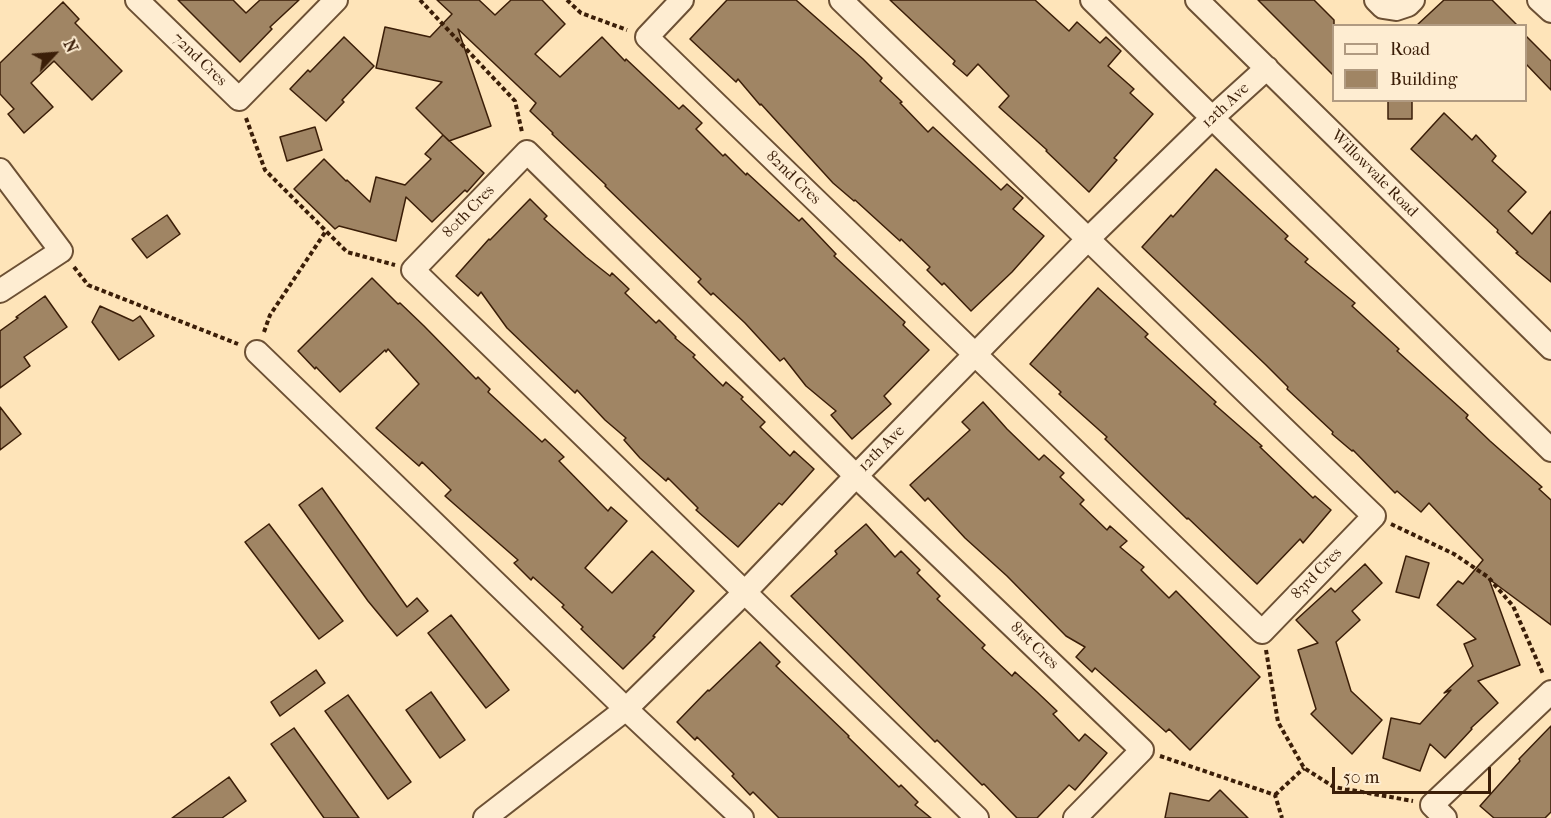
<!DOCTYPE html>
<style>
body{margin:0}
#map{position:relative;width:1551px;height:818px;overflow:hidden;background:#fee4b9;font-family:"IM FELL French Canon",serif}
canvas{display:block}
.legend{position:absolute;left:1332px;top:24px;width:195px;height:78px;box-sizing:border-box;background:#feedd2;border:2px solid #b09a81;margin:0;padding:8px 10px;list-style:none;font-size:18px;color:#3b1e08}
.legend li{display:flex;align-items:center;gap:12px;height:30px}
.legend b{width:30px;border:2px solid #b09a81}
.north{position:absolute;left:24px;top:24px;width:60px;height:60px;-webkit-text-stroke:4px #feedd2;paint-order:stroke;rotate:64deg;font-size:16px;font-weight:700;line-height:24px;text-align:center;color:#3b1e08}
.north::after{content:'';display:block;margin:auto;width:21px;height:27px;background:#3b1e08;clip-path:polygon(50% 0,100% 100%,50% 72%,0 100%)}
.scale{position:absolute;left:1332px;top:767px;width:159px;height:27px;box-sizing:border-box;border:3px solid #3b1e08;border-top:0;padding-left:8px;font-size:18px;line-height:21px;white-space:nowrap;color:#3b1e08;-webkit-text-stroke:4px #feedd2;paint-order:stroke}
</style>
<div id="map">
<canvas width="1551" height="818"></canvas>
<ul class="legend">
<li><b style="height:8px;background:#feedd2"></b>Road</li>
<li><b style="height:16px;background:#a08564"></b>Building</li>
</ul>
<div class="north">N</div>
<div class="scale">50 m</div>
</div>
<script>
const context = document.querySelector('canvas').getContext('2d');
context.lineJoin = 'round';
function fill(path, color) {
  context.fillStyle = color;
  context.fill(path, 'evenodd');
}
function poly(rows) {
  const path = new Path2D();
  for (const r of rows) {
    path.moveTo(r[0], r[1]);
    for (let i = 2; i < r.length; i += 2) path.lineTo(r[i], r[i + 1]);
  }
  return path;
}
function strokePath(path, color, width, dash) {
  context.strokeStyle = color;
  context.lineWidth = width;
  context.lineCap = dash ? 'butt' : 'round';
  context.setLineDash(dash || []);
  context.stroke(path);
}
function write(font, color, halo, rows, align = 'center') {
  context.font = font + ' "IM FELL French Canon",serif';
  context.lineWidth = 6;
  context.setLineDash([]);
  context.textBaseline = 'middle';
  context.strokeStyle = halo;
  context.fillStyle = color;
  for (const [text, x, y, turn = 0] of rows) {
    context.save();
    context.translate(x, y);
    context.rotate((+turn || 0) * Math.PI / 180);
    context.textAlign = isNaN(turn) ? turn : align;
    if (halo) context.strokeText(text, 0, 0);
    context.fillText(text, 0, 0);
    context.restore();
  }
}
const building = poly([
 [178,0,233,0,246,13,260,0,299,0,270,27,272,29,240,62,178,0],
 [437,0,479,0,495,15,511,0,542,0,565,24,535,54,560,77,602,37,625,61,626,59,679,109,683,105,702,123,696,129,723,156,725,154,746,175,747,173,799,221,802,218,836,254,834,256,905,322,903,325,929,350,884,396,891,404,852,439,831,415,836,411,806,386,784,358,780,361,745,323,713,293,711,295,698,282,701,279,605,186,606,185,552,134,553,133,530,111,536,103,458,29,491,126,449,141,416,108,442,82,376,68,385,27,430,37,452,14,437,0],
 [727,0,796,0,863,59,882,78,880,81,902,102,900,103,928,132,933,127,1001,190,1007,184,1023,198,1013,209,1044,236,1012,272,971,311,944,283,942,285,927,270,930,267,901,239,900,241,855,200,854,201,833,183,761,104,760,105,738,79,736,82,690,39,727,0],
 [890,0,1035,0,1069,31,1077,22,1100,43,1106,37,1121,51,1108,66,1134,89,1130,93,1153,114,1114,158,1117,160,1089,192,1046,151,1047,150,999,107,1009,96,978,64,967,76,953,64,955,61,890,0],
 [1258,0,1314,0,1334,20,1334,76,1258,0],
 [1444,0,1492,0,1518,26,1416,26,1444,0],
 [63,2,79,19,75,23,122,71,92,100,54,61,31,83,53,107,24,133,8,114,14,109,0,94,0,63,63,2],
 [1526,36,1551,61,1551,90,1526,64,1526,36],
 [344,37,374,66,342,100,344,102,326,121,290,89,308,70,310,72,344,37],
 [1388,100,1412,100,1412,119,1388,119,1388,100],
 [1444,113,1472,140,1476,135,1496,156,1492,161,1526,192,1508,211,1532,234,1551,211,1551,282,1516,253,1518,252,1497,232,1498,230,1411,149,1444,113],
 [315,127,322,150,287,161,280,137,315,127],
 [443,135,484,173,467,192,465,190,432,222,406,197,396,241,339,226,335,229,294,189,324,159,346,181,347,180,370,202,376,177,405,185,431,159,425,154,443,135],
 [1216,169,1288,236,1285,239,1308,259,1305,262,1355,303,1352,306,1399,349,1397,351,1468,415,1466,418,1490,441,1542,487,1539,489,1551,500,1551,625,1489,579,1520,665,1478,681,1498,703,1471,728,1472,729,1445,758,1430,744,1420,771,1383,758,1391,718,1420,724,1451,690,1444,693,1473,666,1464,644,1476,639,1437,605,1458,581,1463,584,1483,560,1429,503,1421,512,1397,491,1395,493,1353,450,1352,451,1332,434,1333,432,1287,389,1288,387,1266,365,1142,247,1171,215,1173,217,1216,169],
 [530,199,547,216,544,219,586,257,610,276,612,273,629,289,625,293,656,323,659,320,676,337,675,338,695,355,693,357,723,386,726,382,743,397,741,399,765,422,760,427,790,456,794,451,814,469,782,505,779,503,738,547,696,510,698,508,668,478,666,481,640,458,624,440,626,438,605,420,577,390,575,393,507,328,481,292,478,296,456,276,489,239,490,240,530,199],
 [167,215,180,234,147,258,132,239,167,215],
 [372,278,398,304,400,303,424,326,476,379,478,377,490,389,488,392,542,442,545,439,564,457,559,461,608,511,611,507,627,521,585,568,612,593,652,551,694,591,653,636,655,637,623,669,581,629,583,627,562,607,564,605,533,577,531,580,514,563,518,560,445,496,451,490,422,462,419,466,376,428,419,384,388,349,386,352,385,350,340,392,316,367,315,369,298,351,372,278],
 [1098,288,1148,334,1145,337,1216,402,1214,404,1262,446,1260,447,1313,498,1315,496,1331,510,1303,543,1300,539,1257,584,1188,518,1187,519,1105,439,1107,437,1059,394,1061,392,1030,364,1098,288],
 [45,296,67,327,24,357,30,366,0,388,0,331,18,318,16,317,45,296],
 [100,306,133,321,140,316,154,336,119,360,92,322,100,306],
 [983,402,1007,429,1039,460,1044,455,1064,473,1060,477,1084,500,1080,504,1107,530,1110,526,1127,541,1120,547,1144,567,1141,570,1169,598,1176,591,1260,677,1190,750,1169,729,1166,732,1095,668,1092,672,1076,657,1085,647,1066,636,1007,576,965,538,928,498,925,501,910,485,970,430,962,422,983,402],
 [0,407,21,434,0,450,0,407],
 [322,488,407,607,417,598,428,611,397,636,368,601,299,505,322,488],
 [269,524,343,621,319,639,245,542,269,524],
 [866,524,895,557,901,551,920,570,917,573,940,596,937,599,985,645,982,648,1012,676,1015,672,1037,692,1057,711,1053,714,1079,741,1085,734,1107,753,1075,790,1069,785,1037,818,1017,818,984,784,982,785,937,740,935,742,791,596,837,554,835,551,866,524],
 [1406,556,1429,563,1419,598,1396,592,1406,556],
 [1365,564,1382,583,1352,611,1360,620,1336,642,1351,691,1382,720,1352,754,1311,714,1316,709,1298,650,1318,643,1296,620,1331,588,1335,592,1365,564],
 [451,615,509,690,486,708,428,633,451,615],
 [760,642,780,662,776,666,849,736,848,737,899,787,901,785,918,802,915,805,931,818,779,818,753,792,750,795,732,776,734,774,697,737,695,740,677,722,708,690,709,691,760,642],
 [316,670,325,683,280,716,271,702,316,670],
 [431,692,465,740,440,758,406,710,431,692],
 [348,695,411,782,388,799,325,711,348,695],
 [1551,726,1551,812,1545,818,1494,818,1480,806,1520,761,1519,759,1551,726],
 [294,728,359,818,324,818,271,744,294,728],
 [229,777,246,801,222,818,172,818,229,777],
 [1220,790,1248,818,1165,818,1170,793,1209,801,1220,790]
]);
fill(building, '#a08564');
strokePath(building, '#3b1e08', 1.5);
const minor = poly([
 [137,0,239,99,336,0],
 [682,0,647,37,1262,632,1374,516,841,0],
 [1092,0,1551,450],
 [1197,0,1551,348],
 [1376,0,1383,7,1396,9,1408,5,1413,0],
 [1539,0,1551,11],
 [0,170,61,251,0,291],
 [257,352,626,709,742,818],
 [485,818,626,709,745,592,856,476,1088,239,1213,117,1267,68],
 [977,818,413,270,527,152,856,476,1142,750,1075,818],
 [1445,818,1432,805,1551,692]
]);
strokePath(minor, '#6c5034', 26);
strokePath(poly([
 [420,0,515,101,522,132],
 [567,0,581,13,627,30],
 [246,118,265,170,347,252,395,265],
 [74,267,88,285,238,344],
 [264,332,270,315,326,231],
 [1391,524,1454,554,1488,577,1513,606,1543,674],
 [1266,650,1278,722,1304,768,1334,787,1413,801],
 [1160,756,1275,795,1282,818],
 [1275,795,1304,768]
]), '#3b1e08', 4, [4.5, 3]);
strokePath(minor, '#feedd2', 22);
write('16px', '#3b1e08', '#feedd2', [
 ["72nd Cres",199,60,44],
 ["12th Ave",1226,106,-43],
 ["Willowvale Road",1374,174,45],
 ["82nd Cres",793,178,44],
 ["80th Cres",469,212,-46],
 ["12th Ave",882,449,-45],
 ["83rd Cres",1317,574,-46],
 ["81st Cres",1034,646,44]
]);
</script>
